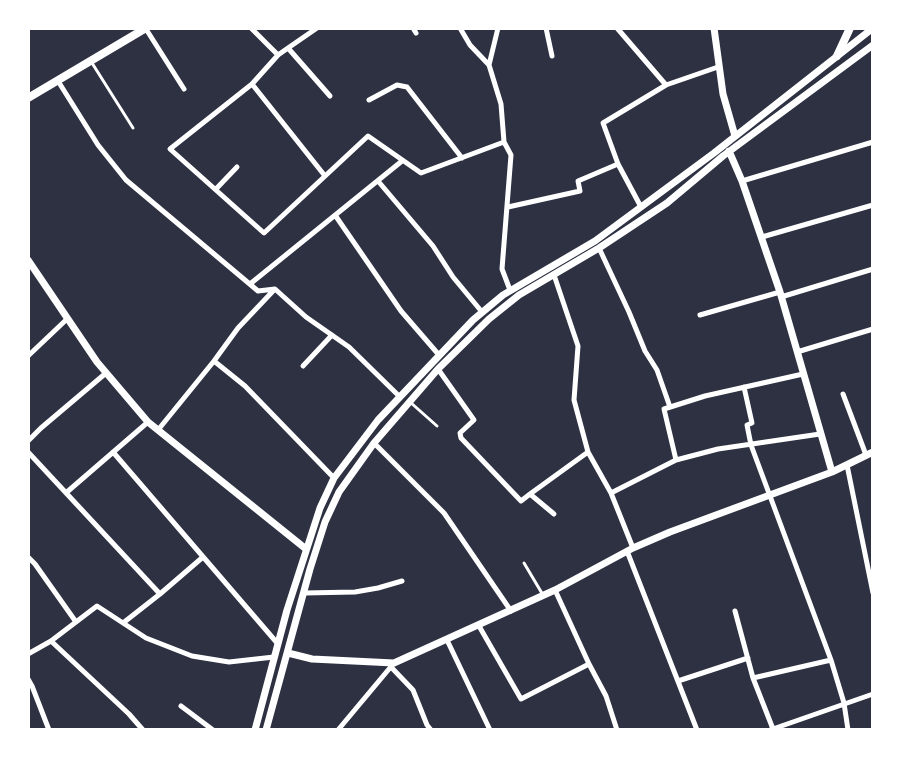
<!DOCTYPE html>
<style>
body{margin:0}
#map{position:relative;width:901px;height:758px;overflow:hidden;background:#2d3142;font-family:Ubuntu,sans-serif}
canvas{display:block}
.frame{position:absolute;inset:0;border:30px solid #fff;pointer-events:none}
</style>
<div id="map">
<canvas width="901" height="758"></canvas>
<div class="frame"></div>
</div>
<script>
const context = document.querySelector('canvas').getContext('2d');
context.lineJoin = 'round';
function poly(rows) {
  const path = new Path2D();
  for (const r of rows) {
    path.moveTo(r[0], r[1]);
    for (let i = 2; i < r.length; i += 2) path.lineTo(r[i], r[i + 1]);
  }
  return path;
}
function strokePath(path, color, width, dash) {
  context.strokeStyle = color;
  context.lineWidth = width;
  context.lineCap = dash ? 'butt' : 'round';
  context.setLineDash(dash || []);
  context.stroke(path);
}
strokePath(poly([
 [92,63,133,128],
 [410,402,437,426],
 [524,563,543,595]
]), '#fff', 3);
strokePath(poly([
 [251,28,278,55],
 [413,28,416,33],
 [460,28,470,45,489,65,501,104,504,142,511,155,502,269,510,290],
 [546,28,552,56],
 [617,28,666,85,718,67],
 [146,29,184,89],
 [288,48,317,28],
 [489,65,498,28],
 [58,81,98,145,126,180,258,291,275,289,306,317,349,347,399,396],
 [252,84,325,176],
 [330,96,288,48,278,55,252,84,170,149,264,233,368,136,421,173,504,142],
 [369,100,397,85,407,87,462,158],
 [378,181,433,246,453,277,482,312],
 [742,181,873,142],
 [216,189,237,167],
 [508,207,580,191,578,181,618,164],
 [641,207,618,164,603,123,666,85],
 [335,215,401,311,439,355],
 [762,237,873,205],
 [599,248,629,312,645,351,657,370,670,407],
 [554,275,578,346,574,400,588,452,611,493,633,548],
 [250,284,402,161],
 [781,297,873,269],
 [700,315,780,292],
 [797,352,873,329],
 [28,356,67,319],
 [214,361,245,386,334,478],
 [303,366,332,335],
 [438,369,474,420,460,433,461,438,521,501,530,494,554,514],
 [744,387,752,423,747,425,751,445,831,660,844,703,848,730],
 [843,394,866,455],
 [158,430,214,361,238,328,274,290],
 [28,441,41,428,106,373],
 [374,443,444,513,511,611],
 [28,452,160,594,203,557],
 [113,452,278,644],
 [676,460,664,409,705,396,803,374],
 [847,465,873,593],
 [67,492,148,422],
 [611,493,676,460,718,449,820,434],
 [530,494,588,452],
 [627,551,697,730],
 [28,557,35,564,76,622],
 [555,590,589,664,606,696,617,730],
 [304,593,355,592,378,588,402,581],
 [735,611,753,678,831,660],
 [123,623,160,594],
 [479,626,521,699,589,664],
 [447,640,490,730],
 [51,641,129,714,143,730],
 [28,654,51,641,97,606,146,638,192,656,229,662,274,657],
 [391,667,413,690,427,725,431,730],
 [753,678,773,729],
 [28,679,32,686,49,730],
 [678,681,748,658],
 [181,706,213,730],
 [338,730,394,663],
 [770,730,873,694]
]), '#fff', 5);
strokePath(poly([
 [714,28,723,94,735,136],
 [729,151,742,181,780,292,832,472],
 [28,260,97,362,148,422,306,549],
 [288,653,312,659,394,663,555,590,633,548,670,532,832,472,873,452],
 [255,730,287,610,320,508,334,478,378,420,473,320,503,295,595,241,714,153,873,28],
 [266,730,310,569,325,522,339,492,374,443,438,369,489,319,519,295,599,248,667,203,723,156,873,45]
]), '#fff', 7);
strokePath(poly([
 [837,56,850,28],
 [28,98,146,28]
]), '#fff', 8);
</script>
